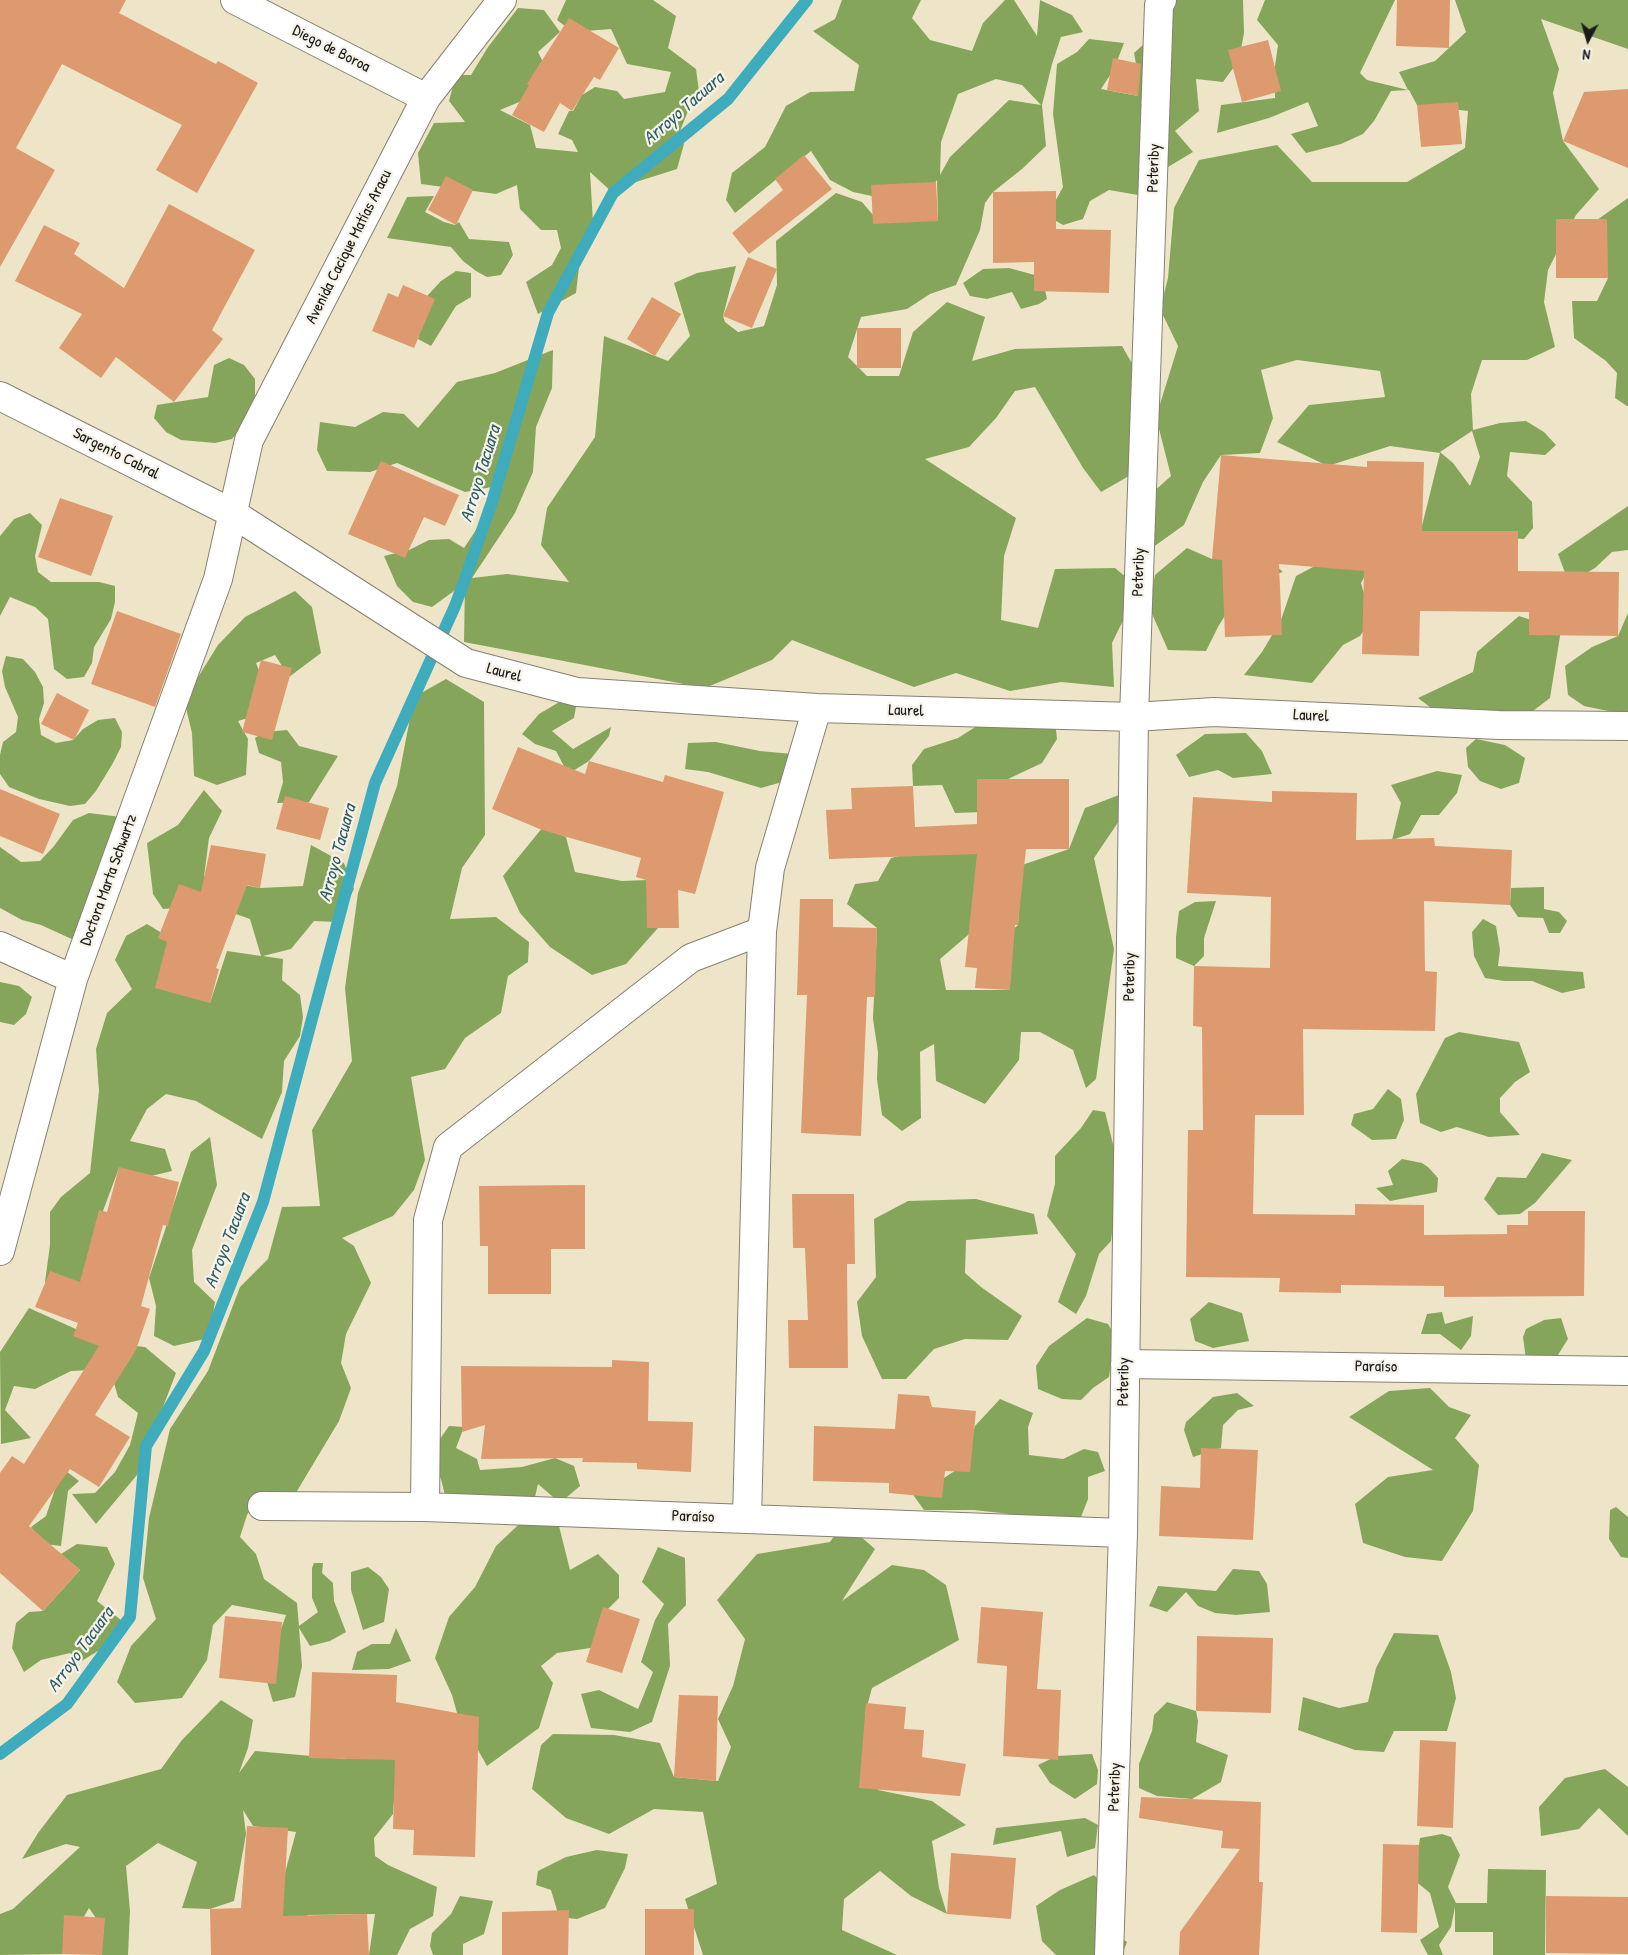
<!DOCTYPE html>
<meta charset="utf-8">
<style>
body{margin:0}
#map{position:relative;width:1628px;height:1955px;overflow:hidden;background:#eee5c9;font-family:"Patrick Hand",sans-serif}
canvas{display:block}
.north{position:absolute;left:1563px;top:15px;width:50px;height:50px;-webkit-text-stroke:4px #f7f3e8;paint-order:stroke;rotate:186deg;font-size:14px;font-weight:700;line-height:20px;text-align:center;color:#1c1c1c}
.north::after{content:'';display:block;margin:auto;width:18px;height:22px;background:#1c1c1c;clip-path:polygon(50% 0,100% 100%,50% 72%,0 100%)}
</style>
<div id="map">
<canvas width="1628" height="1955"></canvas>
<div class="north">N</div>
</div>
<script>
const context = document.querySelector('canvas').getContext('2d');
context.lineJoin = 'round';
function fill(path, color) {
  context.fillStyle = color;
  context.fill(path, 'evenodd');
}
function poly(rows) {
  const path = new Path2D();
  for (const r of rows) {
    path.moveTo(r[0], r[1]);
    for (let i = 2; i < r.length; i += 2) path.lineTo(r[i], r[i + 1]);
  }
  return path;
}
function strokePath(path, color, width, dash) {
  context.strokeStyle = color;
  context.lineWidth = width;
  context.lineCap = dash ? 'butt' : 'round';
  context.setLineDash(dash || []);
  context.stroke(path);
}
function write(font, color, halo, rows, align = 'center') {
  context.font = font + ' "Patrick Hand",sans-serif';
  context.lineWidth = 4.5;
  context.setLineDash([]);
  context.textBaseline = 'middle';
  context.strokeStyle = halo;
  context.fillStyle = color;
  for (const [text, x, y, turn = 0] of rows) {
    context.save();
    context.translate(x, y);
    context.rotate((+turn || 0) * Math.PI / 180);
    context.textAlign = isNaN(turn) ? turn : align;
    if (halo) context.strokeText(text, 0, 0);
    context.fillText(text, 0, 0);
    context.restore();
  }
}
fill(poly([
 [566,0,653,0,676,16,668,48,696,69,699,91,692,101,680,131,684,144,677,169,636,182,613,193,590,172,593,222,581,250,576,293,538,314,526,282,552,265,561,248,557,230,541,230,520,209,517,185,496,194,421,184,418,153,434,123,465,122,449,101,456,75,471,75,488,47,518,8,544,10,560,32,538,52,543,62,536,95,500,110,530,125,536,148,578,152,572,140,558,134,569,111,573,111,582,95,595,87,617,91,624,99,665,92,671,72,627,64,611,29,573,32,557,20],
 [842,0,921,0,912,18,930,40,972,51,983,23,1005,0,1014,0,1037,36,1040,0,1072,15,1083,32,1061,37,1052,64,1042,105,1046,146,1022,169,993,192,985,203,980,230,956,285,930,294,907,309,861,317,848,357,867,376,899,376,913,332,947,302,985,317,972,361,1015,349,1122,346,1145,386,1143,468,1101,492,1083,468,1035,387,1015,391,996,418,969,447,925,459,1016,518,1004,556,1001,620,1038,628,1055,569,1115,568,1139,588,1112,643,1114,687,1061,682,1010,691,956,673,914,687,792,640,772,660,705,688,464,642,465,583,432,607,413,602,397,586,384,556,409,550,429,540,449,539,464,548,480,524,492,487,465,492,397,463,370,472,327,471,317,450,320,422,355,427,383,412,404,414,418,428,457,382,495,373,553,350,552,388,536,427,533,472,515,513,472,578,507,574,569,582,541,545,547,508,595,437,604,336,668,361,690,336,674,283,697,273,736,266,723,316,725,322,738,332,764,326,777,285,776,241,836,193,862,202,878,221,938,221,937,180,928,191,886,199,853,192,830,180,811,151,735,213,726,200,732,173,765,147,786,106,810,92,854,91,859,65,813,31,835,19],
 [996,79,1022,85,1041,105,1009,100,950,157,940,175,941,142,958,94],
 [1151,0,1243,0,1244,33,1239,60,1223,82,1196,79,1199,111,1175,131,1193,152,1163,170,1138,195,1109,190,1090,201,1083,219,1063,225,1047,216,1063,187,1053,114,1057,64,1077,52,1089,39,1124,43,1114,69,1101,89,1138,96,1138,75,1134,53,1159,30],
 [1265,0,1395,0,1360,73,1367,80,1408,90,1399,72,1435,61,1466,32,1455,0,1628,0,1628,49,1541,19,1559,69,1553,93,1563,141,1599,189,1576,215,1548,270,1544,302,1555,347,1527,360,1482,360,1471,394,1473,430,1500,423,1526,421,1544,432,1556,445,1545,455,1510,452,1507,476,1532,502,1533,528,1524,539,1509,538,1450,561,1421,530,1440,453,1390,446,1328,466,1277,442,1309,405,1385,397,1380,371,1297,360,1261,370,1273,418,1260,453,1221,455,1203,482,1184,525,1149,550,1142,502,1171,476,1156,417,1178,346,1160,309,1168,278,1174,208,1199,160,1277,145,1312,182,1407,182,1465,148,1468,111,1417,105,1409,90,1391,91,1374,121,1363,134,1341,144,1306,153,1291,134,1318,126,1308,102,1269,118,1217,133,1221,105,1275,98,1275,66,1278,45,1257,20],
 [1472,431,1480,457,1470,486,1453,463,1440,452],
 [434,196,425,212,444,222,455,225,459,222,469,239,509,242,513,255,501,275,487,277,476,271,463,261,451,247,387,238,407,197],
 [1628,198,1628,406,1627,406,1615,398,1617,373,1606,361,1574,338,1572,301,1597,301,1608,278,1597,220],
 [1009,268,1042,277,1047,299,1039,304,1021,309,1012,292,987,299,970,296,963,283,983,269],
 [456,271,471,273,471,297,456,306,431,346,418,339,428,295,441,281],
 [229,358,244,365,255,379,255,396,243,426,232,439,215,443,181,440,166,432,154,418,157,405,208,397,214,365],
 [1628,506,1628,550,1612,552,1595,568,1576,579,1567,578,1558,554],
 [30,513,42,525,35,556,38,572,51,582,99,582,115,586,115,602,111,619,94,647,92,663,84,677,67,679,54,669,48,619,35,607,10,597,0,616,0,536,14,519],
 [1187,548,1212,559,1257,550,1283,572,1247,582,1219,625,1206,651,1168,650,1149,607,1155,575],
 [1374,559,1361,583,1371,619,1360,636,1343,645,1312,683,1244,675,1262,652,1281,620,1296,576,1313,567],
 [295,591,312,607,321,653,289,677,275,655,256,663,266,688,254,716,238,721,248,739,246,775,217,785,194,776,192,733,186,708,190,690,218,645,245,617],
 [1628,613,1628,715,1584,706,1568,695,1565,666,1592,647,1618,636],
 [1519,616,1561,630,1550,698,1533,711,1499,725,1451,723,1418,698,1473,672,1477,652],
 [6,656,23,659,35,672,43,687,44,703,39,719,41,735,56,743,73,740,83,729,98,720,115,718,122,732,121,747,113,763,96,791,85,804,70,806,39,799,9,787,0,774,0,755,3,742,16,732,18,717,5,687,2,671],
 [446,679,484,702,485,835,462,868,450,919,496,917,529,942,528,962,508,976,501,1013,465,1038,445,1069,411,1077,425,1160,414,1190,393,1216,342,1238,354,1246,371,1283,346,1334,341,1363,351,1388,339,1421,288,1506,255,1503,247,1515,240,1537,256,1554,264,1579,297,1603,299,1626,318,1612,312,1598,312,1568,314,1563,323,1563,322,1573,333,1583,334,1601,346,1632,330,1641,310,1646,299,1628,302,1666,295,1697,273,1702,265,1675,286,1615,232,1605,213,1625,207,1660,182,1698,135,1703,117,1682,131,1646,156,1619,143,1578,149,1518,170,1429,208,1371,240,1287,268,1259,282,1207,320,1206,312,1130,352,1061,345,988,358,893,397,786,414,697],
 [561,701,577,701,574,718,552,731,573,749,611,727,609,736,589,761,568,774,556,751,535,744,522,734,539,714],
 [1053,704,1057,739,1042,763,1008,779,983,812,955,813,942,785,913,786,912,765,924,749,958,738,980,724],
 [287,730,299,746,338,756,309,802,277,803,283,782,281,762,259,753,255,738,264,732],
 [1246,733,1262,751,1272,774,1233,778,1218,770,1189,777,1176,755,1205,734],
 [1476,739,1505,745,1525,758,1519,783,1501,789,1480,781,1468,767,1466,748],
 [716,742,760,751,803,755,796,778,761,788,708,772,685,769,688,743],
 [1437,771,1462,775,1457,793,1439,815,1421,815,1410,834,1392,840,1401,803,1391,785],
 [204,790,222,811,209,838,204,877,260,888,303,886,311,845,344,863,354,889,337,922,314,921,291,949,263,956,283,959,282,980,300,995,303,1017,300,1036,284,1061,282,1092,262,1139,196,1101,166,1094,147,1109,130,1141,165,1149,172,1171,151,1176,119,1168,103,1211,143,1277,68,1284,45,1282,50,1245,50,1212,61,1197,90,1173,99,1091,96,1049,107,1013,132,989,115,960,126,936,147,924,170,938,210,1003,227,951,261,956,250,919,210,905,163,909,153,894,147,843,178,825],
 [1119,795,1119,821,1094,858,1114,949,1096,1079,1086,1088,1073,1050,1040,1032,1021,1032,1019,1060,985,1104,936,1081,934,1044,920,1052,921,1118,902,1131,882,1115,877,1079,878,1052,873,1019,877,928,847,904,855,884,878,881,891,858,1000,831,975,929,940,959,946,990,1009,990,1011,974,996,945,1018,925,1022,865,1069,849,1085,808],
 [89,813,121,817,100,862,76,941,41,925,22,920,0,908,0,847,21,862,40,861,54,846,73,820],
 [543,827,566,837,575,872,622,881,647,880,658,928,626,964,592,975,550,947,520,913,503,876],
 [1544,887,1544,909,1559,912,1567,921,1560,933,1549,933,1543,918,1518,917,1510,905,1511,888],
 [1216,901,1204,938,1204,956,1194,966,1176,958,1176,937,1179,911,1195,902],
 [1483,919,1496,926,1500,950,1498,966,1583,972,1585,988,1562,993,1532,981,1504,981,1485,978,1474,956,1472,932],
 [0,982,19,986,32,997,26,1014,14,1025,0,1022],
 [1459,1032,1519,1042,1530,1072,1515,1082,1500,1098,1500,1112,1520,1135,1489,1137,1457,1127,1441,1132,1420,1123,1416,1094,1445,1038],
 [1388,1089,1401,1099,1404,1120,1396,1139,1372,1140,1351,1125,1354,1114,1373,1109],
 [1093,1110,1105,1112,1115,1152,1114,1217,1111,1241,1099,1254,1086,1296,1076,1314,1058,1302,1076,1254,1047,1216,1055,1184,1055,1156,1081,1128],
 [210,1137,217,1185,192,1250,194,1282,215,1302,209,1338,174,1346,154,1336,156,1306,149,1278,191,1152],
 [1542,1153,1572,1160,1535,1203,1520,1214,1498,1215,1484,1199,1497,1177,1526,1178],
 [1402,1159,1422,1163,1428,1167,1438,1178,1437,1192,1390,1201,1376,1188,1393,1185,1388,1171],
 [976,1199,1034,1214,1038,1234,966,1240,965,1273,981,1287,1022,1316,1008,1340,965,1339,934,1349,906,1379,882,1379,862,1336,857,1302,876,1277,874,1219,908,1201],
 [1209,1302,1242,1313,1249,1341,1213,1348,1195,1341,1190,1319],
 [29,1308,107,1343,145,1347,176,1373,137,1475,96,1524,72,1494,95,1493,115,1472,130,1445,138,1413,118,1397,110,1369,71,1371,35,1389,14,1386,5,1410,31,1438,1,1444,0,1352],
 [1442,1312,1445,1324,1473,1316,1471,1336,1461,1350,1440,1334,1421,1334,1427,1314],
 [1087,1318,1108,1324,1115,1336,1109,1377,1093,1388,1081,1400,1062,1399,1038,1389,1036,1366,1049,1346],
 [1561,1318,1568,1339,1556,1358,1526,1359,1523,1337,1526,1329,1544,1320],
 [1430,1388,1449,1407,1471,1415,1455,1438,1479,1465,1473,1511,1442,1561,1405,1557,1363,1543,1355,1504,1388,1477,1433,1470,1349,1417,1389,1391],
 [1237,1393,1254,1406,1238,1410,1223,1425,1221,1448,1193,1457,1184,1430,1186,1422,1213,1397],
 [1000,1399,1033,1413,1028,1427,1029,1455,1063,1459,1084,1449,1098,1452,1105,1471,1088,1477,1088,1499,1081,1517,1071,1531,1037,1537,1010,1514,974,1510,924,1510,909,1489,933,1485,964,1465,975,1426],
 [449,1426,464,1427,456,1448,477,1459,480,1470,522,1467,555,1458,574,1466,580,1486,560,1503,538,1484,535,1497,518,1505,446,1499,441,1479,429,1455],
 [62,1468,79,1481,68,1491,61,1546,44,1544,31,1527,46,1516],
 [1616,1507,1628,1517,1628,1558,1621,1557,1609,1539,1610,1510],
 [533,1511,559,1526,570,1570,598,1554,619,1575,619,1598,600,1617,597,1647,557,1653,541,1666,553,1683,539,1728,487,1766,457,1713,452,1695,435,1658,449,1617,475,1587,496,1546],
 [844,1522,875,1549,842,1601,892,1565,924,1570,946,1585,959,1640,872,1688,865,1714,878,1790,932,1801,966,1825,932,1841,939,1888,947,1914,911,1896,880,1871,844,1899,842,1930,897,1955,703,1955,685,1899,717,1884,703,1812,654,1809,609,1834,566,1818,532,1789,541,1745,553,1734,614,1735,660,1743,674,1777,718,1781,731,1747,718,1719,733,1686,745,1639,717,1600,757,1554,830,1542],
 [77,1544,107,1547,115,1564,97,1601,121,1620,111,1643,80,1662,70,1653,41,1660,24,1672,12,1648,16,1623,29,1612,43,1611,80,1570,61,1554],
 [658,1547,685,1558,686,1605,668,1624,670,1666,652,1722,630,1732,591,1728,581,1694,599,1690,638,1709,653,1672,641,1662,655,1620,664,1604,642,1582],
 [368,1567,381,1577,389,1589,384,1622,363,1630,351,1590,351,1572],
 [1233,1569,1259,1571,1267,1584,1270,1612,1236,1615,1215,1613,1198,1606,1186,1592,1167,1612,1149,1606,1158,1586,1216,1591],
 [396,1628,411,1661,389,1669,352,1670,357,1652,372,1644,390,1644],
 [1394,1633,1438,1635,1451,1672,1456,1698,1447,1731,1394,1731,1384,1752,1355,1750,1298,1730,1303,1697,1339,1708,1368,1702,1376,1668],
 [221,1700,253,1720,248,1748,239,1773,255,1751,345,1759,400,1715,393,1814,374,1838,375,1856,388,1865,437,1887,433,1916,410,1929,397,1955,369,1955,375,1914,308,1915,263,1955,296,1832,253,1826,243,1810,246,1834,234,1901,210,1909,182,1908,197,1862,158,1843,126,1866,130,1911,128,1955,99,1955,104,1930,89,1908,62,1954,0,1955,0,1914,13,1909,80,1847,66,1844,22,1859,38,1833,67,1795,161,1769,182,1740],
 [1167,1702,1196,1711,1198,1721,1196,1742,1228,1755,1221,1782,1192,1799,1157,1796,1139,1788,1139,1764,1152,1731,1154,1715],
 [1092,1754,1098,1770,1097,1784,1075,1799,1050,1783,1038,1765,1057,1756],
 [1605,1769,1628,1787,1628,1836,1599,1808,1579,1829,1541,1836,1539,1807,1565,1778],
 [1085,1818,1098,1825,1095,1848,1067,1857,1061,1831,993,1845,996,1828],
 [1442,1834,1451,1837,1460,1855,1448,1887,1456,1903,1487,1903,1488,1869,1546,1870,1545,1955,1493,1955,1493,1932,1455,1932,1455,1907,1451,1927,1439,1945,1443,1955,1428,1955,1420,1940,1439,1927,1430,1893,1414,1880,1420,1838],
 [597,1850,628,1854,625,1868,605,1908,577,1919,559,1917,551,1890,536,1885,538,1871,566,1857],
 [1094,1875,1111,1892,1098,1921,1127,1942,1122,1955,1056,1955,1042,1941,1036,1906,1060,1890],
 [460,1896,493,1901,484,1934,463,1944,463,1955,433,1955,430,1946,432,1933,451,1914]
]), '#85a65a');
strokePath(poly([
 [0,1754,67,1704,130,1617,146,1446,204,1351,263,1202,375,783,455,606,465,579,492,502,548,313,613,193,728,99,807,0]
]), '#3facbe', 12);
fill(poly([
 [0,0,126,0,119,13,216,64,218,61,258,83,197,193,156,170,182,125,62,64,16,148,55,170,0,267],
 [1397,0,1450,0,1449,48,1396,46],
 [569,18,619,48,600,80,594,77,572,111,560,103,544,132,512,115,529,85,527,84],
 [1268,40,1281,91,1242,102,1228,50],
 [1113,58,1141,64,1138,96,1107,90],
 [1628,89,1628,168,1563,141,1584,92],
 [1458,102,1462,144,1421,147,1417,105],
 [804,155,832,189,749,254,732,233,783,190,775,179],
 [446,176,473,190,456,225,428,210],
 [936,182,938,221,873,224,871,185],
 [1056,191,1056,229,1111,230,1109,293,1034,291,1034,262,993,263,993,192],
 [169,204,255,250,212,330,223,339,174,402,116,357,101,378,59,348,82,314,15,281,44,225,80,243,74,254,124,288],
 [1556,219,1607,219,1608,278,1556,278],
 [748,257,777,269,752,328,723,316],
 [403,285,435,299,414,348,372,331,388,293,398,297],
 [652,297,681,314,655,356,627,339],
 [857,328,901,328,901,368,857,368],
 [1221,455,1367,467,1367,461,1424,462,1422,531,1518,531,1518,571,1619,572,1618,636,1529,635,1529,612,1420,611,1419,656,1362,654,1364,571,1279,564,1282,635,1225,637,1222,560,1212,559],
 [381,461,459,495,445,526,424,517,405,558,348,534],
 [60,498,113,516,91,576,38,557],
 [117,611,181,634,155,707,91,684],
 [261,660,292,668,272,740,242,732],
 [57,693,89,710,74,740,41,724],
 [518,747,585,774,589,761,663,782,665,775,724,792,695,894,678,890,679,928,647,928,646,880,636,877,641,858,542,830,492,809],
 [977,779,1069,779,1069,849,1026,849,1018,925,1015,925,1010,990,975,988,977,968,965,967,977,854,829,859,826,810,852,809,851,788,913,786,915,827,977,824],
 [0,789,60,814,43,854,0,836],
 [1272,791,1357,793,1356,840,1434,838,1435,846,1512,850,1510,905,1424,901,1425,971,1437,972,1435,1031,1303,1029,1304,1115,1255,1115,1253,1214,1355,1215,1355,1204,1424,1205,1424,1235,1507,1234,1507,1225,1528,1225,1528,1211,1585,1211,1584,1296,1444,1297,1444,1286,1341,1285,1341,1293,1279,1292,1280,1278,1186,1277,1188,1130,1203,1130,1202,1027,1193,1026,1194,966,1270,968,1271,897,1187,893,1193,797,1272,802],
 [285,796,329,808,320,840,276,829],
 [211,845,266,854,260,888,247,885,216,968,219,969,210,1003,155,988,167,942,158,938,179,884,201,892],
 [800,899,833,899,833,927,877,928,875,997,867,997,861,1136,801,1133,807,995,797,995],
 [119,1167,179,1182,168,1226,163,1225,141,1306,150,1309,136,1350,95,1415,130,1437,99,1487,70,1469,29,1526,80,1570,43,1611,0,1573,0,1473,12,1456,24,1464,99,1346,73,1336,78,1323,35,1307,50,1271,80,1282,99,1210,107,1212],
 [585,1185,585,1249,551,1249,551,1294,488,1294,488,1246,480,1246,479,1186],
 [792,1194,854,1194,855,1264,847,1264,848,1368,789,1368,788,1320,808,1320,805,1248,793,1248],
 [612,1360,649,1362,648,1421,693,1422,691,1472,637,1469,637,1463,582,1462,583,1458,481,1459,485,1425,462,1432,461,1366,612,1367],
 [898,1394,929,1396,932,1407,976,1411,970,1472,945,1471,942,1498,889,1493,889,1483,813,1481,814,1426,895,1429],
 [1201,1448,1258,1450,1253,1540,1159,1536,1161,1486,1200,1488],
 [603,1607,640,1619,622,1673,586,1662],
 [981,1607,1043,1612,1037,1689,1061,1690,1058,1760,1003,1756,1007,1666,977,1663],
 [225,1616,282,1622,276,1684,219,1678],
 [1197,1636,1273,1638,1271,1713,1196,1711],
 [312,1672,397,1675,396,1702,479,1717,475,1857,413,1855,414,1830,393,1829,395,1760,309,1758],
 [679,1695,718,1696,716,1781,674,1777],
 [866,1703,906,1707,904,1729,924,1730,922,1757,966,1764,960,1796,859,1788],
 [1420,1740,1456,1742,1453,1828,1417,1826],
 [1141,1797,1261,1802,1259,1882,1263,1882,1259,1955,1179,1955,1180,1932,1240,1849,1221,1848,1223,1831,1139,1818],
 [247,1826,288,1828,283,1916,367,1914,369,1955,211,1955,210,1909,241,1908],
 [1383,1844,1419,1845,1417,1933,1381,1932],
 [951,1853,1016,1858,1011,1919,947,1914],
 [1546,1896,1628,1897,1628,1954,1546,1953],
 [645,1909,694,1909,694,1955,645,1955],
 [569,1910,568,1955,502,1955,502,1912],
 [64,1915,105,1918,102,1955,62,1954]
]), '#dc9a6e');
const minor = poly([
 [235,0,426,98],
 [0,396,232,513,466,663,577,692,817,708,1134,717,1214,712,1499,725,1628,726],
 [0,946,73,979],
 [0,1251,73,979,218,579,249,440,426,98,502,0],
 [1125,1364,1628,1371],
 [262,1506,425,1507,1123,1533],
 [425,1507,428,1220,448,1147,691,958,762,931],
 [747,1519,762,931,770,868,817,708],
 [1109,1955,1123,1533,1134,717,1159,5,1162,0]
]);
strokePath(minor, '#858072', 30);
strokePath(minor, '#fff', 28);
write('16px', '#1c1c1c', '#f7f3e8', [
 ["Diego de Boroa",331,49,27],
 ["Peteriby",1154,168,-88],
 ["Avenida Cacique Matías Aracu",349,247,-63],
 ["Sargento Cabral",116,454,27],
 ["Peteriby",1139,572,-88],
 ["Laurel",504,673,15],
 ["Laurel",906,711,2],
 ["Laurel",1311,716,3],
 ["Doctora Marta Schwartz",109,880,-70],
 ["Peteriby",1130,977,-89],
 ["Paraíso",1376,1367,1],
 ["Peteriby",1124,1382,-89],
 ["Paraíso",693,1517,2],
 ["Peteriby",1115,1787,-88]
]);
write('italic 18px', '#2c5d65', '#f7f3e8', [
 ["Arroyo Tacuara",684,109,-41],
 ["Arroyo Tacuara",481,474,-73],
 ["Arroyo Tacuara",338,853,-75],
 ["Arroyo Tacuara",228,1241,-69],
 ["Arroyo Tacuara",81,1650,-54]
]);
</script>
